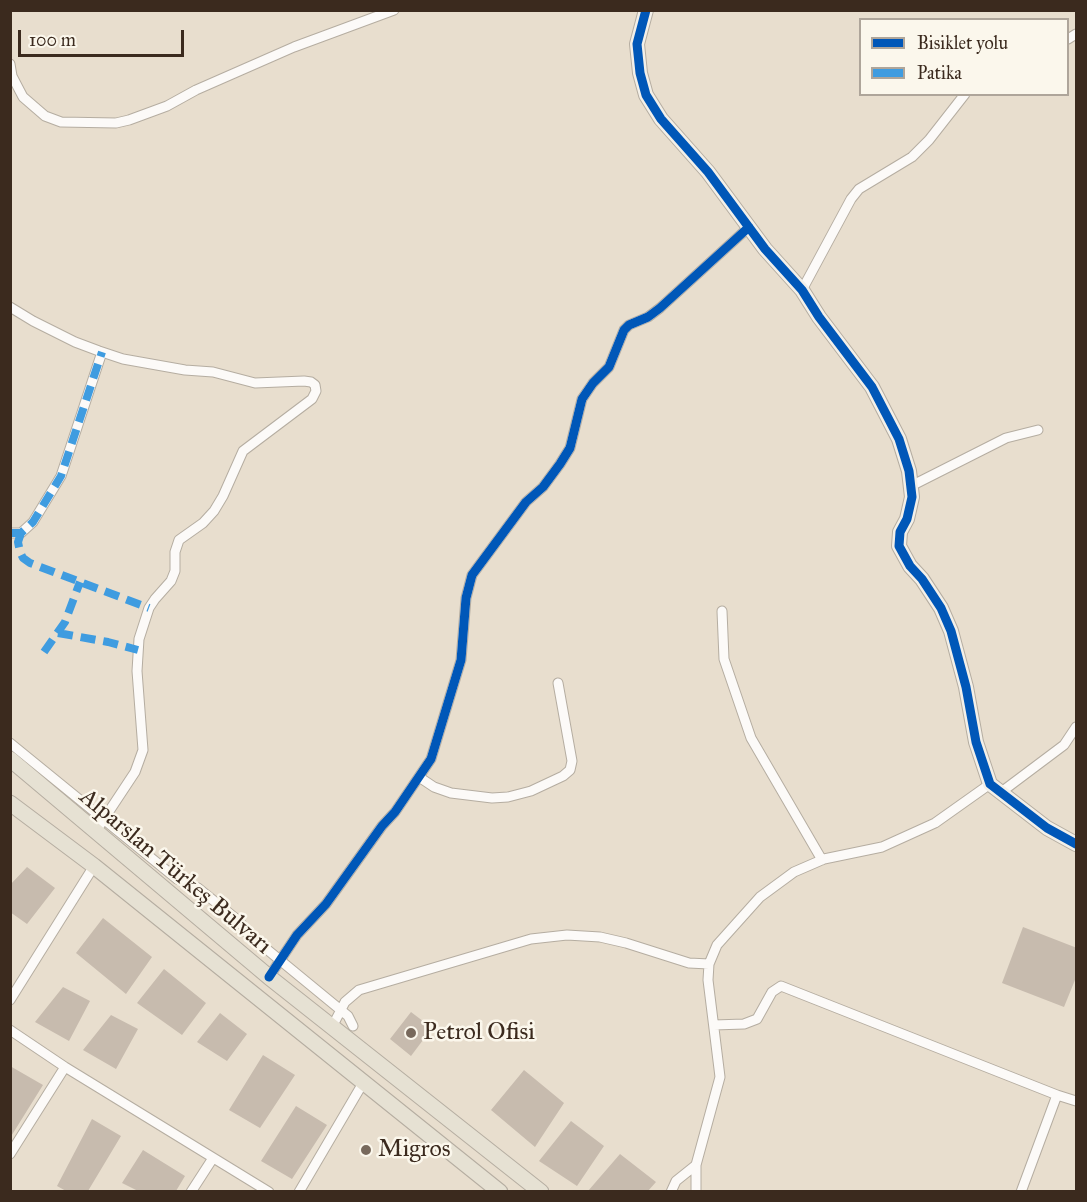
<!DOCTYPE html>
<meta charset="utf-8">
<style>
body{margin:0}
#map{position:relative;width:1087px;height:1202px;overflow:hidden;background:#e8dece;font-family:"IM FELL Great Primer",serif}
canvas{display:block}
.frame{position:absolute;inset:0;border:12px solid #3b2a1e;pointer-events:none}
.legend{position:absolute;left:859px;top:18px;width:210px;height:78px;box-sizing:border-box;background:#fbf7ec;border:2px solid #aea59a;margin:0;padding:8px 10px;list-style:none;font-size:18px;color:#3b2a1e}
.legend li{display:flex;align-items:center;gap:12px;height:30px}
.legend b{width:30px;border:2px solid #aea59a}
.scale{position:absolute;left:18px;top:30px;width:166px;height:27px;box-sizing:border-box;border:3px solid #3b2a1e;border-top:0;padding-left:8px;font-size:18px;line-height:21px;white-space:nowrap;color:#3b2a1e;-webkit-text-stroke:4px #fbf7ec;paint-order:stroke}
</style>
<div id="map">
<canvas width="1087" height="1202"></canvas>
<div class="frame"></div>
<ul class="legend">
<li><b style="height:8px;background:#0057b8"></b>Bisiklet yolu</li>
<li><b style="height:8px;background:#3f9ce0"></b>Patika</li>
</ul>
<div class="scale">100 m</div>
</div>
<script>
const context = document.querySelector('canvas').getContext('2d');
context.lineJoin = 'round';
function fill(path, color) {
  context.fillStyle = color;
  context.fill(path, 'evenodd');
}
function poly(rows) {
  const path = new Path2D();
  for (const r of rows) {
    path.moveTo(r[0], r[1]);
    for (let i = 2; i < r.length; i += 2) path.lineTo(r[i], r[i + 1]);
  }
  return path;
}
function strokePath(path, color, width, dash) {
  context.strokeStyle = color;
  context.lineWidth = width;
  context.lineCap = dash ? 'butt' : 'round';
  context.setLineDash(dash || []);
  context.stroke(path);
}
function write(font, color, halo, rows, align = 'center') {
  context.font = font + ' "IM FELL Great Primer",serif';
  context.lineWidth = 5;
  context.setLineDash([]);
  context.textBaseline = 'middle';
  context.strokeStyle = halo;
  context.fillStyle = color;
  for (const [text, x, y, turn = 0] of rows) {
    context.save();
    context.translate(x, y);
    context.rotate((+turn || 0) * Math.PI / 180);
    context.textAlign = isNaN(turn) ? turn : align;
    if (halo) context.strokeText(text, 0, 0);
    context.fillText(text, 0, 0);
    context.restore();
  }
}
fill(poly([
 [27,867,55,888,27,924,10,912,10,885],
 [103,918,152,957,126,994,76,953],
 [1023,927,1077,948,1077,975,1064,1007,1002,983],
 [164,969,206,1003,182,1035,137,1003],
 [63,987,90,1001,69,1041,35,1022],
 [411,1012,432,1028,411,1056,390,1039],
 [220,1013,247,1034,227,1061,197,1042],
 [111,1015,138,1029,116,1069,83,1050],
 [263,1055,295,1075,260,1128,229,1110],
 [10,1066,43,1085,10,1138],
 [524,1070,564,1103,535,1147,491,1110],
 [296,1106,327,1125,292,1179,261,1161],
 [92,1119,121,1136,88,1191,66,1191,57,1186],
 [571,1121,604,1146,577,1186,539,1161],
 [143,1150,185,1176,176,1191,138,1191,122,1183],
 [620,1154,656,1182,648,1191,588,1191]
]), '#c7bbae');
const street = poly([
 [1068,39,1076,34],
 [10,64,12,76,23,97,45,116,61,122,116,123,129,120,167,106,196,90,294,47,394,10],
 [802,290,851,199,859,189,912,157,929,140,965,94],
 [10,307,33,321,75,342,99,351,123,359,185,370,213,372,255,383,304,381,311,382,315,385,316,391,312,399,243,451,223,496,214,511,203,523,179,540,175,552,175,571,171,581,155,599,149,608,139,639,137,671,143,750,135,772,96,831],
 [911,486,1006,438,1038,430],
 [10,533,21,533,33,522,61,476,102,352],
 [722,611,724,659,751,738,822,860],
 [10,743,177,879,198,888,240,922,247,933,348,1016,353,1026],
 [419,777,434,787,451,793,492,798,508,797,531,791,563,776,570,770,572,761,558,683],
 [1000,793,1064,745,1076,727],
 [269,977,297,935,326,904,382,826,395,812,431,759,461,660,466,598,472,575,526,502,543,487,560,464,570,448,582,399,593,383,609,367,624,330,629,325,648,317,660,308,749,227],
 [10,1000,94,866],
 [714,1025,744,1024,757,1019,772,992,781,986,1057,1095],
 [332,1027,345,1002,359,990,531,939,567,935,600,937,626,943,689,963,709,964],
 [10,1030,65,1067,269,1192],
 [10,1154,65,1067],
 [696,1165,720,1077,708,980,709,964,717,945,760,897,794,872,824,859,882,847,935,823,990,784],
 [191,1192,213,1158],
 [299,1192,363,1083],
 [671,1192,676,1181,696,1165,696,1192],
 [1021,1192,1057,1095,1076,1101]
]);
const secondary = poly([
 [646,10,637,44,640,73,646,95,661,119,708,172,765,249,802,290,819,317,872,387,899,439,909,471,912,497,907,519,900,532,899,546,910,566,922,579,941,608,951,631,966,687,976,742,990,784,1047,828,1076,844]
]);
const primary = poly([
 [10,759,269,977,541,1192],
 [10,803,94,866,500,1192]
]);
strokePath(street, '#b5ada1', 11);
strokePath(secondary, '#b5ada1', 16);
strokePath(primary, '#b5ada1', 17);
strokePath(street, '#fcfaf8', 9);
strokePath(secondary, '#f3f0e9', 14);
strokePath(primary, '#e6e1d3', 15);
strokePath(poly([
 [10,533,21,533,33,522,61,476,102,352],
 [21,533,18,542,20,552,23,558,30,563,149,608],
 [58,633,108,642,138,650],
 [44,652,65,622,80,582]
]), '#3f9ce0', 8, [15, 8]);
strokePath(poly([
 [646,10,637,44,640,73,646,95,661,119,708,172,765,249,802,290,819,317,872,387,899,439,909,471,912,497,907,519,900,532,899,546,910,566,922,579,941,608,951,631,966,687,976,742,990,784,1047,828,1076,844],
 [269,977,297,935,326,904,382,826,395,812,431,759,461,660,466,598,472,575,526,502,543,487,560,464,570,448,582,399,593,383,609,367,624,330,629,325,648,317,660,308,749,227]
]), '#0057b8', 9);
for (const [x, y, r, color] of [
 [411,1033,6,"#78695c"],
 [366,1150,6,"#78695c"]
]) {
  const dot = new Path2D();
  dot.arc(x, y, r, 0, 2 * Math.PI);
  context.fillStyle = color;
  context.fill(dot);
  strokePath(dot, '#fbf7ec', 2);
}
write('24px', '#3b2a1e', '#fbf7ec', [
 ["Alparslan Türkeş Bulvarı",175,872,40]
]);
write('24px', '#3b2a1e', '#fbf7ec', [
 ["Petrol Ofisi",423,1033],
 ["Migros",378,1150]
], 'left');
</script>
